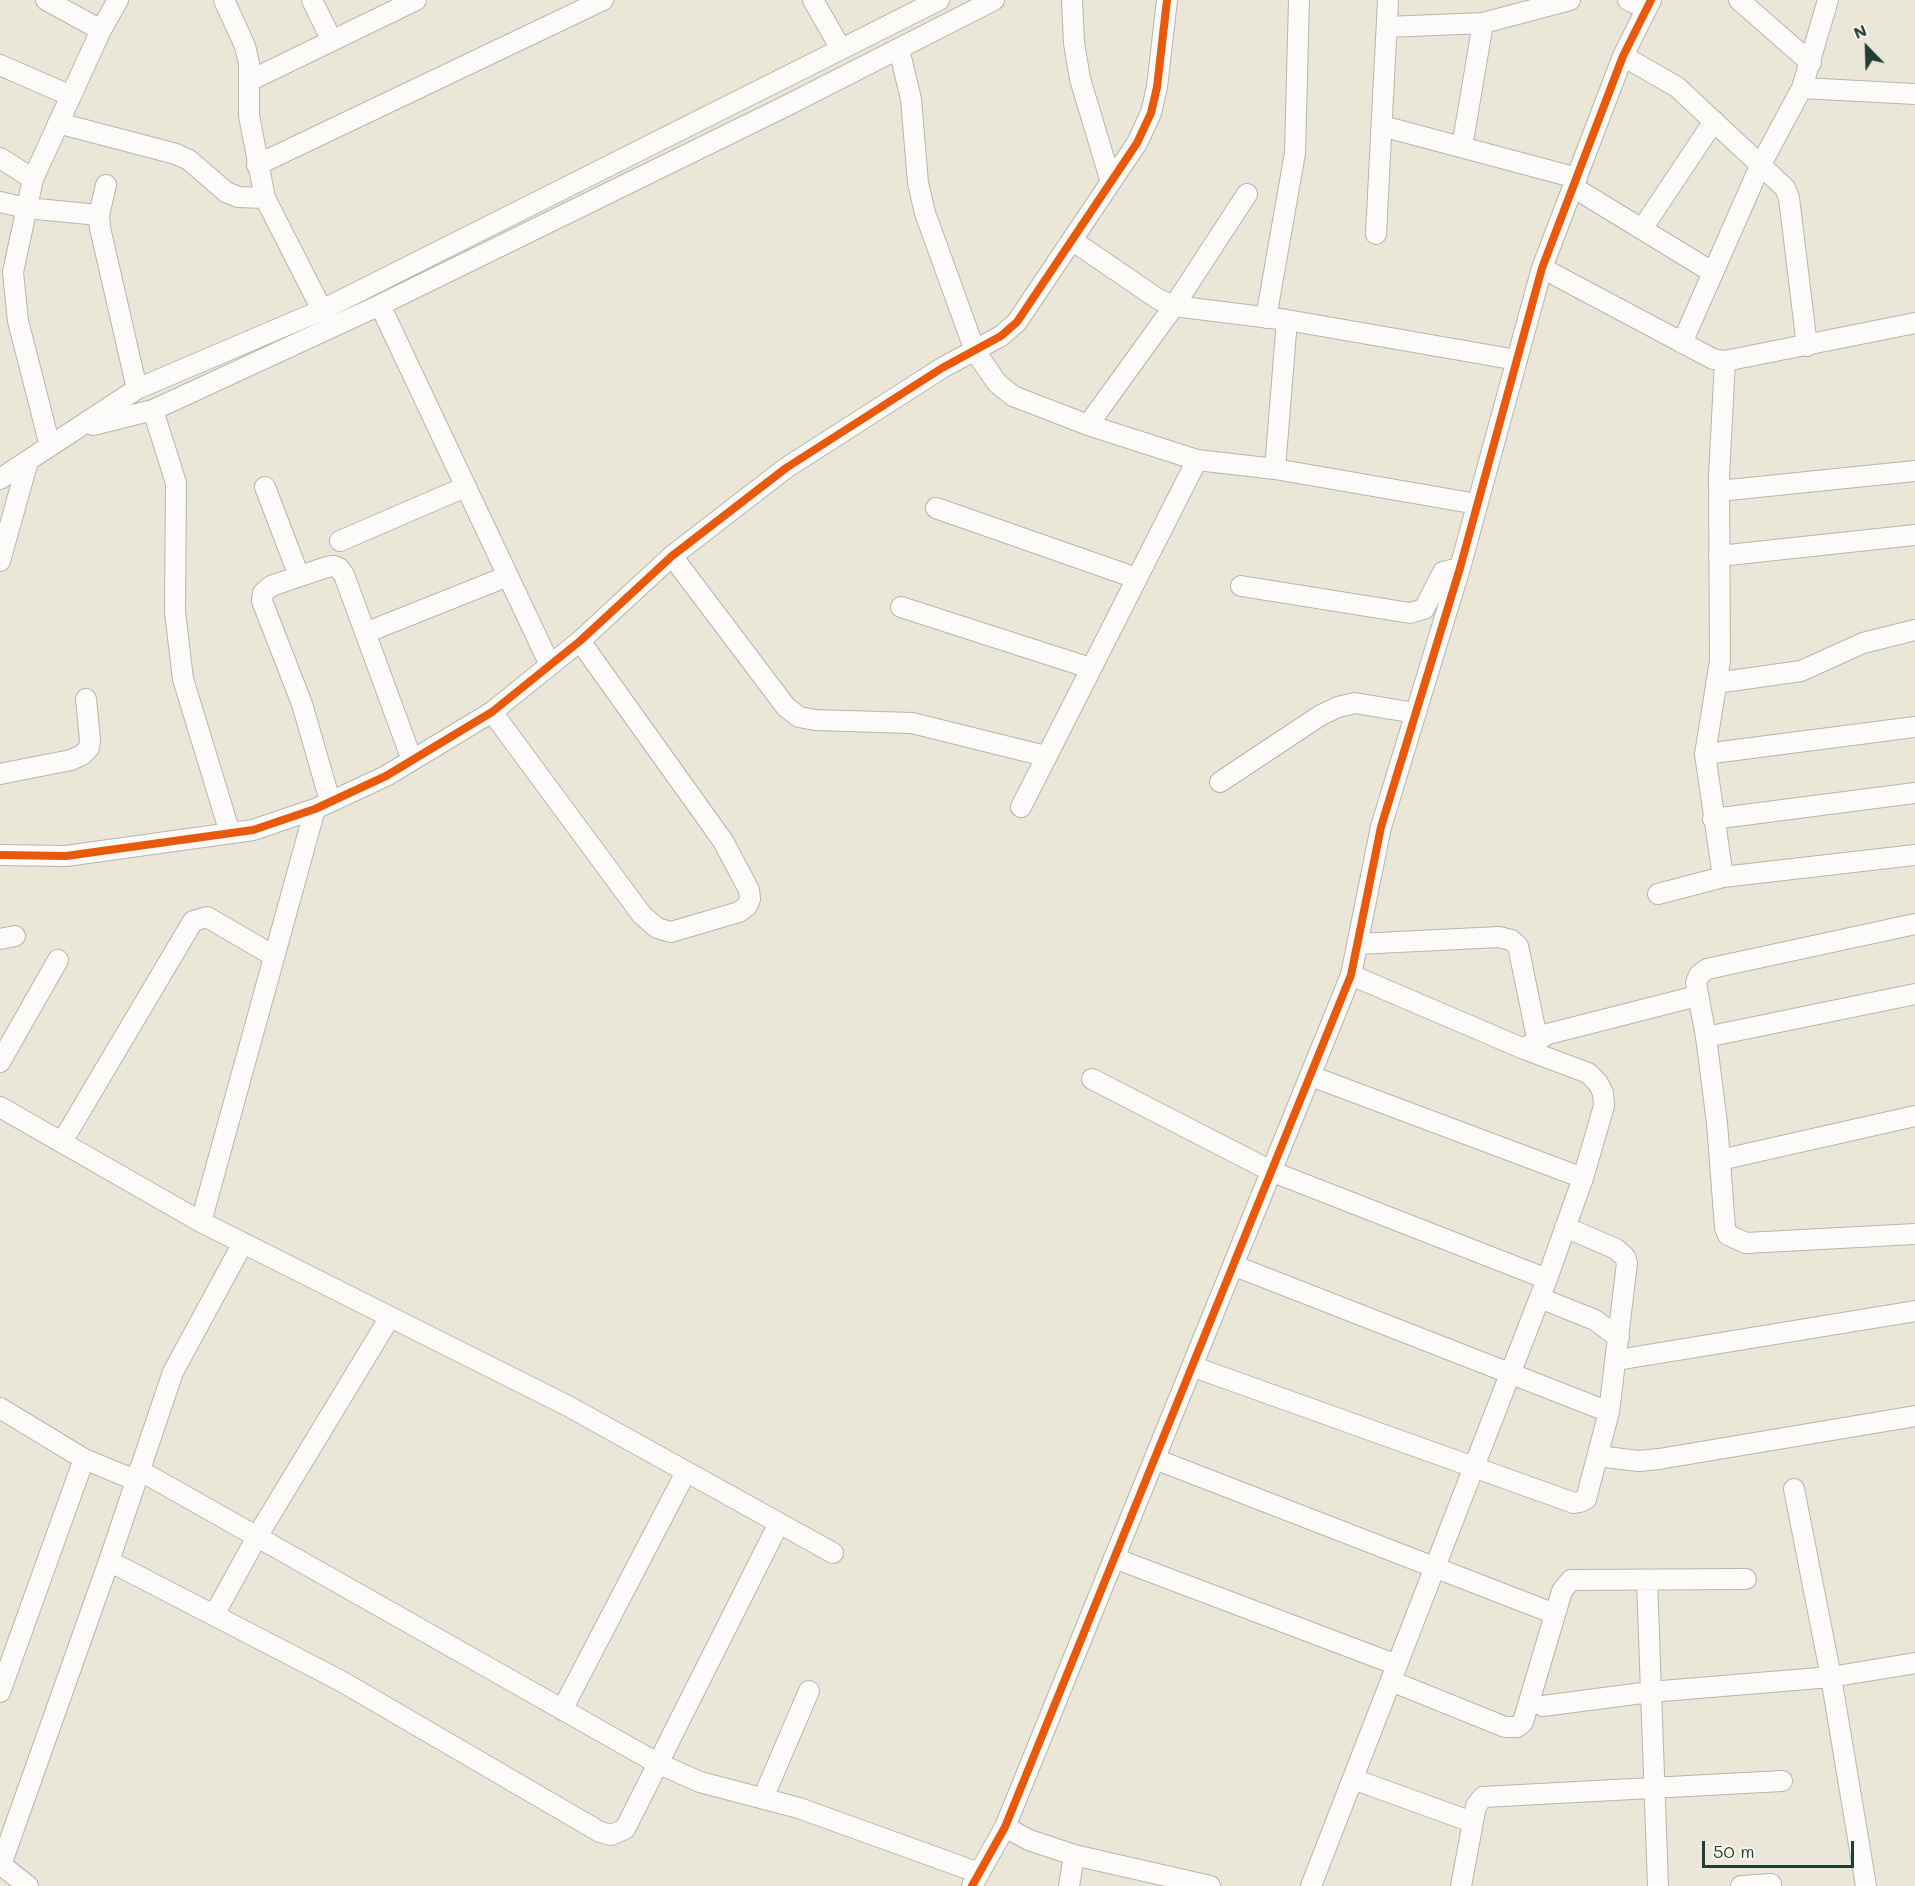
<!DOCTYPE html>
<style>
body{margin:0}
#map{position:relative;width:1915px;height:1886px;overflow:hidden;background:#eae7d9;font-family:Mali,sans-serif}
canvas{display:block}
.north{position:absolute;left:1837px;top:18px;width:60px;height:60px;-webkit-text-stroke:4px #fbf7ec;paint-order:stroke;rotate:337deg;font-size:16px;font-weight:700;line-height:24px;text-align:center;color:#1f3d34}
.north::after{content:'';display:block;margin:auto;width:21px;height:27px;background:#1f3d34;clip-path:polygon(50% 0,100% 100%,50% 72%,0 100%)}
.scale{position:absolute;left:1702px;top:1841px;width:152px;height:27px;box-sizing:border-box;border:3px solid #1f3d34;border-top:0;padding-left:8px;font-size:18px;line-height:21px;white-space:nowrap;color:#1f3d34;-webkit-text-stroke:4px #fbf7ec;paint-order:stroke}
</style>
<div id="map">
<canvas width="1915" height="1886"></canvas>
<div class="north">N</div>
<div class="scale">50 m</div>
</div>
<script>
const context = document.querySelector('canvas').getContext('2d');
context.lineJoin = 'round';
function poly(rows) {
  const path = new Path2D();
  for (const r of rows) {
    path.moveTo(r[0], r[1]);
    for (let i = 2; i < r.length; i += 2) path.lineTo(r[i], r[i + 1]);
  }
  return path;
}
function strokePath(path, color, width, dash) {
  context.strokeStyle = color;
  context.lineWidth = width;
  context.lineCap = dash ? 'butt' : 'round';
  context.setLineDash(dash || []);
  context.stroke(path);
}
const minor = poly([
 [46,0,101,30],
 [224,0,245,46,249,63,249,116,265,198,322,310],
 [312,0,332,41],
 [813,0,841,49],
 [1072,0,1074,43,1080,79,1111,182],
 [1628,0,1646,9],
 [1739,0,1811,63],
 [1387,27,1483,23,1570,0],
 [899,49,911,99,918,183,925,213,975,351,997,383,1013,396,1088,425,1197,460,1275,469,1477,504],
 [1623,56,1677,87,1785,188,1789,198,1807,346],
 [0,65,71,96],
 [249,81,416,0],
 [1802,88,1915,94],
 [58,123,176,154,189,160,226,192,238,197,265,198],
 [1382,126,1577,178],
 [1462,147,1483,23],
 [0,158,33,179],
 [257,165,603,0],
 [106,185,99,215,100,228,137,389],
 [1573,187,1712,272],
 [0,202,26,208,99,215],
 [1642,229,1714,121],
 [1376,234,1388,0],
 [1073,241,1158,299,1174,306,1287,320,1517,360],
 [1542,268,1713,359,1725,361,1915,323],
 [380,305,550,665],
 [1266,318,1295,153,1299,0],
 [1682,343,1760,166,1802,88,1828,0],
 [153,410,176,483,175,612,183,679,230,833],
 [93,425,153,410,380,305,788,105,994,0],
 [1088,425,1174,306,1247,194],
 [50,446,18,321,13,272,33,179,101,30,118,0],
 [1275,469,1287,320],
 [0,479,137,389,322,310,939,0],
 [265,487,299,576],
 [1719,491,1915,471],
 [936,508,1136,578],
 [340,541,465,487],
 [672,556,786,707,799,717,815,720,912,723,1045,756],
 [1719,556,1915,535],
 [0,561,28,461],
 [1241,586,1410,613,1424,609,1443,572,1460,568],
 [901,607,1090,668],
 [365,633,508,576],
 [1716,683,1801,671,1863,643,1915,630],
 [492,712,642,915,657,928,671,932,739,912,747,906,750,899,749,890,723,841,580,641],
 [1705,754,1915,727],
 [0,774,71,760,82,755,89,748,90,740,86,699],
 [1220,782,1321,715,1338,707,1355,703,1415,713],
 [330,801,302,704,262,601,263,593,271,586,327,567,334,566,339,568,344,575,412,760],
 [1021,807,1197,460],
 [1713,819,1915,793],
 [0,855,66,856,253,830,315,809,386,776,492,712,580,641,672,556,786,468,942,368,1001,336,1017,322,1137,143,1151,113,1157,87,1167,0],
 [1723,877,1705,754,1720,661,1719,476,1725,361],
 [1658,894,1723,877,1915,855],
 [1915,924,1707,969,1699,975,1696,983,1706,1037,1717,1123,1725,1228,1728,1235,1746,1243,1915,1234],
 [0,939,15,936],
 [1357,944,1499,937,1511,940,1518,946,1537,1038],
 [1706,1037,1915,994],
 [1528,1046,1548,1034,1697,996],
 [0,1062,58,960],
 [1311,1076,1583,1178],
 [1092,1079,1273,1172,1547,1279],
 [0,1107,201,1222,568,1406,833,1553],
 [62,1142,193,921,207,917,274,956],
 [1720,1160,1915,1116],
 [201,1222,315,809],
 [1235,1266,1609,1412],
 [1540,1298,1595,1320,1619,1338],
 [1617,1360,1915,1311],
 [1194,1367,1574,1503,1580,1502,1586,1499,1609,1412,1627,1263,1625,1257,1616,1249,1565,1227],
 [0,1408,84,1459,135,1480],
 [1598,1456,1638,1461,1659,1459,1915,1416],
 [1155,1459,1555,1614],
 [139,1470,657,1763,700,1782,799,1808,979,1873],
 [1794,1489,1831,1677,1866,1886],
 [1114,1558,1397,1665],
 [109,1561,341,1681,600,1832,611,1835,625,1829,779,1523],
 [1647,1580,1658,1886],
 [214,1615,258,1535,390,1317],
 [1391,1681,1505,1727,1517,1727,1523,1722,1562,1591,1571,1580,1746,1579],
 [0,1692,84,1459],
 [1543,1706,1650,1692,1831,1677,1915,1663],
 [562,1710,686,1472],
 [1353,1779,1472,1822],
 [763,1798,809,1691],
 [1005,1827,1029,1840,1074,1855,1210,1886],
 [0,1864,28,1886],
 [1,1865,109,1561,173,1372,243,1243],
 [972,1886,1005,1827,1351,975,1381,827,1460,568,1542,268,1623,56,1651,0],
 [1069,1886,1074,1855],
 [1311,1886,1547,1279,1583,1178,1604,1106,1603,1093,1598,1083,1588,1073,1524,1049,1351,975],
 [1461,1886,1476,1806,1483,1797,1782,1781],
 [1741,1886,1771,1884]
]);
strokePath(minor, '#b5b6ad', 22);
strokePath(minor, '#fcfbf9', 20);
strokePath(poly([
 [0,855,66,856,253,830,315,809,386,776,492,712,580,641,672,556,786,468,942,368,1001,336,1017,322,1137,143,1151,113,1157,87,1167,0],
 [972,1886,1005,1827,1351,975,1381,827,1460,568,1542,268,1623,56,1651,0]
]), '#e8590c', 8);
</script>
